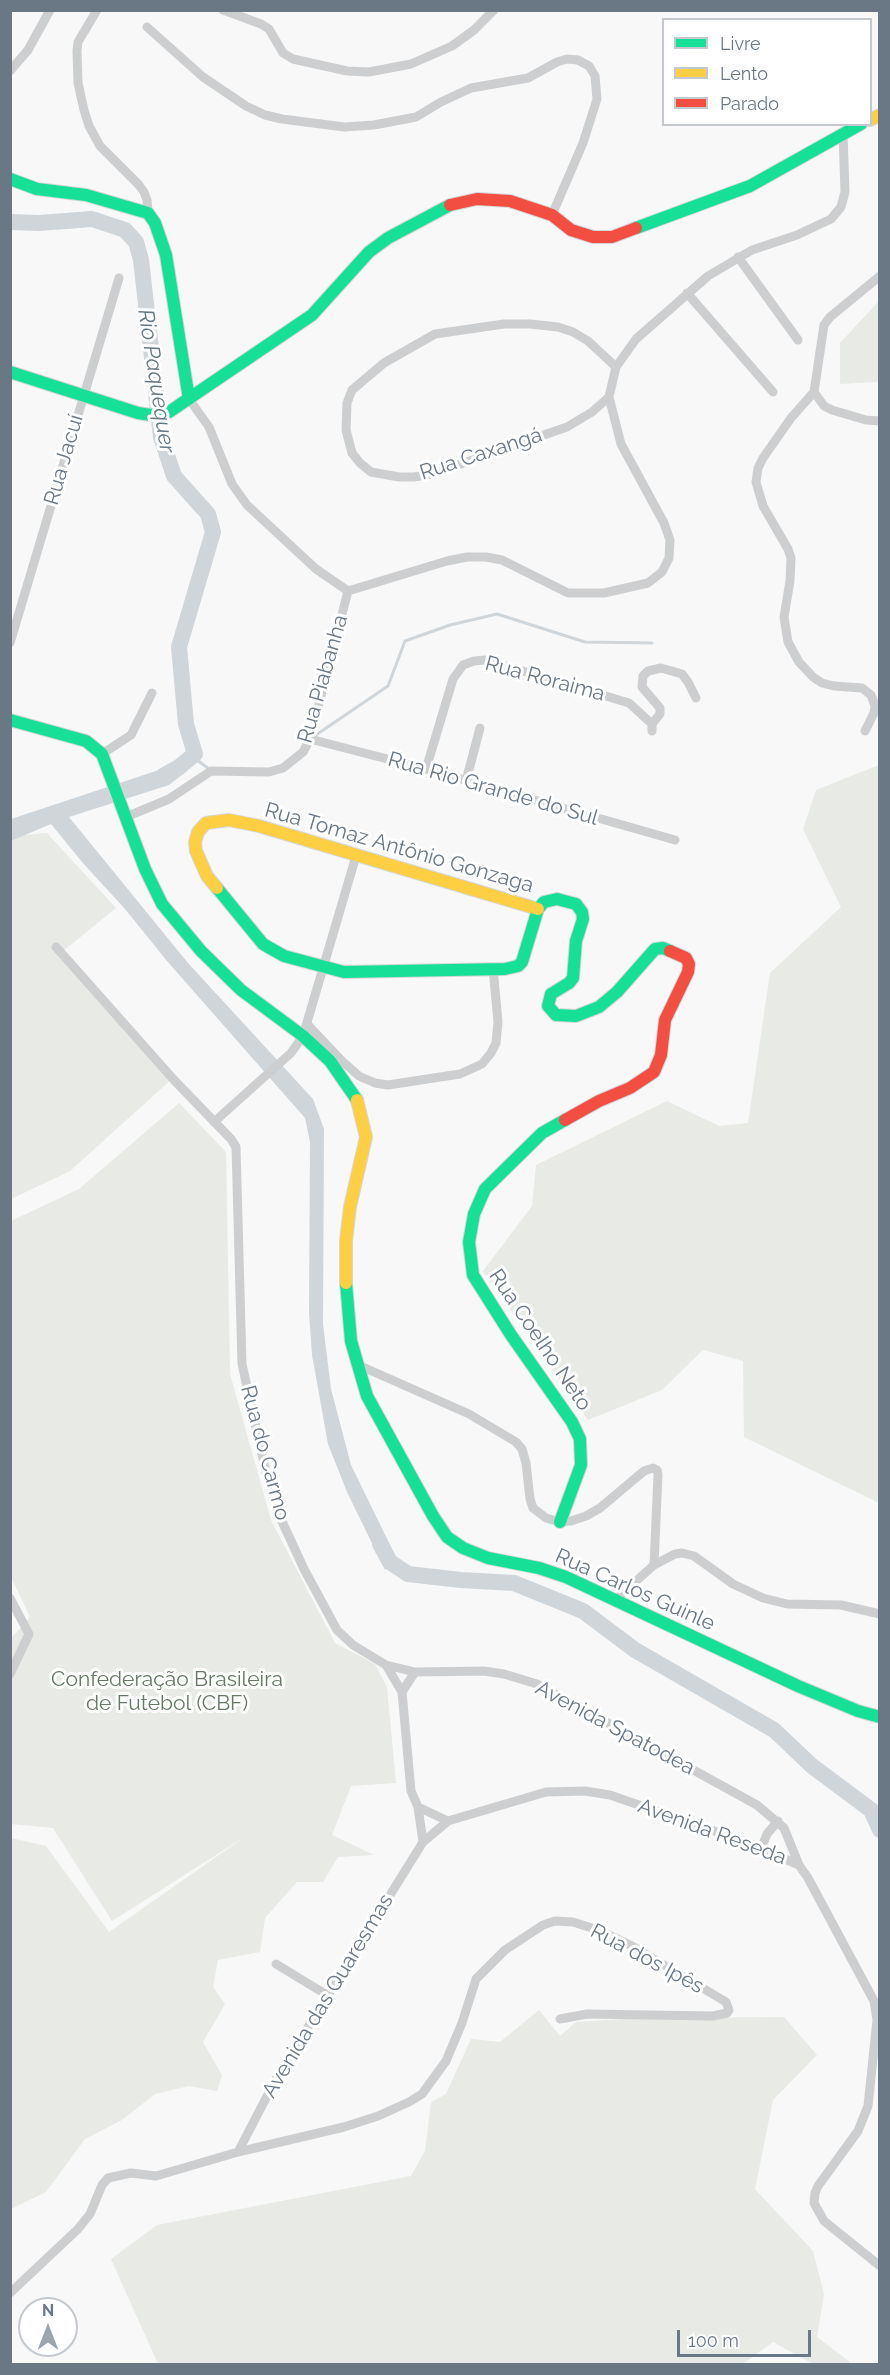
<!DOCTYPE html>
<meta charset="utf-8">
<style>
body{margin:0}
#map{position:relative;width:890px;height:2375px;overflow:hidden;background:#f8f8f8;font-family:Raleway,sans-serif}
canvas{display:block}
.frame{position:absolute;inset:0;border:12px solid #6a7886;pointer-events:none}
.legend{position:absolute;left:662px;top:18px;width:210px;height:108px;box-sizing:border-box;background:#fff;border:2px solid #c3c9cf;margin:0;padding:8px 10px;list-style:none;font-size:18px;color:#6a7886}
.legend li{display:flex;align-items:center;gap:12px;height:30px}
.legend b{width:30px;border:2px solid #c3c9cf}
.north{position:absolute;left:18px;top:2297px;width:60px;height:60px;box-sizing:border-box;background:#fff;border:2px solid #c3c9cf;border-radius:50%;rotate:0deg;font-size:16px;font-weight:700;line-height:24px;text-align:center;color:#6a7886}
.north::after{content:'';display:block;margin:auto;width:21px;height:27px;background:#9ca5ae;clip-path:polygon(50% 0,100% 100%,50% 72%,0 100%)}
.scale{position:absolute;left:677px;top:2330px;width:134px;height:27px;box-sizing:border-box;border:3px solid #6a7886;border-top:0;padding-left:8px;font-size:18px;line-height:21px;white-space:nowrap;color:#6a7886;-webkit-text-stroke:4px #fff;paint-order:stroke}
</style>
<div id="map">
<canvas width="890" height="2375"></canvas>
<div class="frame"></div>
<ul class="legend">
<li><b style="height:8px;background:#16e098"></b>Livre</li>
<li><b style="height:8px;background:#ffcf43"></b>Lento</li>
<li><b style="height:8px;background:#f24e42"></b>Parado</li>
</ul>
<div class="north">N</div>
<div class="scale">100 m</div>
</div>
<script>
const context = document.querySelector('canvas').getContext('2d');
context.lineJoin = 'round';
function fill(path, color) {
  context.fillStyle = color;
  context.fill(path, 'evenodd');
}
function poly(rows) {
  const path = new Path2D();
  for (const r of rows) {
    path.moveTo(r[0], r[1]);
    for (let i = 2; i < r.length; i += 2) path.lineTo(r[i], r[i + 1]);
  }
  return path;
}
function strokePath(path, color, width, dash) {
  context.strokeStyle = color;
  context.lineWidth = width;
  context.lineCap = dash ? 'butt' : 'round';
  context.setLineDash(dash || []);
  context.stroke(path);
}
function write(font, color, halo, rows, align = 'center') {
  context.font = font + ' Raleway,sans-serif';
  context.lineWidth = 6;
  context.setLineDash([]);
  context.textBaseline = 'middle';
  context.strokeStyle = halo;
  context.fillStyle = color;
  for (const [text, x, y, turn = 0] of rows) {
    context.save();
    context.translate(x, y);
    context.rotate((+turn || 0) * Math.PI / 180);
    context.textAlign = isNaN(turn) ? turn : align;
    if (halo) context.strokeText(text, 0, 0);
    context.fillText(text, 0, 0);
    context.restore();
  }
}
fill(poly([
 [879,301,879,382,840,384,840,343],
 [879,765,879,1503,744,1437,743,1361,703,1350,662,1390,588,1420,483,1271,532,1206,536,1165,667,1101,719,1126,748,1123,770,973,841,907,803,829,816,790],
 [47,833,116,908,62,952,172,1079,70,1171,11,1199,11,841,24,835],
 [179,1103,226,1152,230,1374,271,1520,335,1643,375,1664,387,1687,396,1783,351,1786,332,1835,374,1855,338,1857,323,1882,297,1882,265,1918,260,1952,218,1960,213,1987,225,2004,203,2042,222,2075,217,2091,189,2086,155,2094,122,2120,85,2139,46,2192,11,2209,11,1838,46,1846,109,1932,246,1836,112,1921,53,1828,11,1824,11,1638,30,1617,11,1577,11,1221,79,1189],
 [539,2010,560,2036,576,2022,643,2018,784,2017,817,2055,773,2100,755,2189,813,2251,824,2294,817,2337,850,2362,846,2364,813,2364,773,2342,743,2364,158,2364,111,2259,157,2225,411,2176,425,2151,431,2102,446,2094,471,2039,500,2042]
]), '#e7eae5');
fill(poly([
 [178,759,187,771,169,785,69,817,188,963,313,1099,324,1129,323,1324,331,1389,351,1465,396,1557,385,1570,347,1492,328,1444,312,1355,309,1313,310,1142,305,1118,167,961,125,909,82,862,51,824,11,841,11,819,159,770]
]), '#cfd5d9');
strokePath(poly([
 [313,737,388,686,405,641,450,625,497,614,585,642,652,643],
 [195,754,197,760,209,769]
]), '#cfd5d9', 3);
strokePath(poly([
 [10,222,39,223,92,219,125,230,136,242,141,260,161,437,174,476,208,514,213,532,179,647,186,724,195,754,179,767,163,776],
 [380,1544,390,1562,408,1574,461,1580,514,1583,583,1611,635,1650,774,1730,812,1766,871,1810,880,1830]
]), '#cfd5d9', 16);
const fast = poly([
 [10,179,37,189,86,195,148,213,155,223,166,255,189,399],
 [636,228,750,186,861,124],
 [10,372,138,413,151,415,169,412,312,315,369,252,388,238,450,205],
 [10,720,86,741,102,754,145,869,162,904,201,951,241,990,303,1036,330,1061,357,1100],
 [217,888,263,944,284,956,344,972,505,969,518,966,522,962,538,909,544,902,557,899,576,904,582,912,583,919,576,941,573,978,569,983,551,994,548,1006,556,1015,576,1016,599,1007,617,992,655,949,663,948,670,951],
 [346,1283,351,1341,367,1396,433,1516,447,1537,463,1548,488,1558,539,1568,566,1577,798,1686,858,1711,880,1717],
 [560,1522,581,1465,580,1439,572,1422,511,1335,473,1275,469,1242,474,1214,485,1189,542,1133,565,1120]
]);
const slow = poly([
 [870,120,880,115],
 [217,888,207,876,196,851,195,842,198,832,206,823,229,820,259,826,538,909],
 [346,1283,346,1241,350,1207,366,1137,357,1100]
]);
const jam = poly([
 [450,205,477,199,510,201,552,215,571,230,593,237,612,237,636,228],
 [565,1120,599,1101,630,1088,654,1072,661,1055,665,1020,688,972,689,964,686,958,670,951]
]);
strokePath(fast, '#d5d6d7', 14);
strokePath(slow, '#d5d6d7', 14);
strokePath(jam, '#d5d6d7', 14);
strokePath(poly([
 [97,10,78,42,77,51,78,83,84,110,89,126,100,146,139,185,144,192,147,200,148,213],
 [223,10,261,24,269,29,283,53,293,59,347,71,369,72,411,64,452,46,474,30,494,10],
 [147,27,203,77,246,106,265,115,282,119,344,127,374,125,416,117,441,102,471,88,528,78,557,62,567,59,578,60,589,66,595,76,597,99,583,143,552,215],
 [10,71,28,50,50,10],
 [738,257,798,340],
 [687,293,773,392],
 [814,392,824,406,832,410,866,420,880,421],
 [609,397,592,412,567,427,432,474,414,477,399,477,371,472,360,463,352,453,346,430,347,403,352,390,384,363,435,334,504,324,530,324,558,327,573,332,588,341,616,367],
 [189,399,209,427,232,484,247,505,316,569,348,591,447,561,467,557,486,557,502,560,568,593,604,593,648,583,662,572,669,558,670,540,664,523,621,444,609,397,616,367,636,339,708,276,752,250,797,235,831,219,841,207,845,192,843,133],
 [10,643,119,278],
 [652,724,660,714,660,708,642,687,643,676,648,671,661,668,682,674,688,682,696,698],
 [865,731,874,713,875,706,871,695,862,688,834,686,822,683,813,677,799,662,788,642,784,617,790,581,791,558,788,549,763,506,756,482,758,468,763,458,791,418,814,392,824,325,830,317,880,276],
 [310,739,426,769,675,840],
 [102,754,131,735,152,693],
 [426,769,453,679,463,665,474,661,486,660,629,703,652,724,652,731],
 [466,781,480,728],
 [126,817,169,799,211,771,269,772,283,768,303,752,310,739,348,591],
 [56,947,174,1080,231,1139,236,1147,242,1364,267,1477,280,1517,304,1569,337,1630,353,1645,386,1665,402,1692,411,1791,418,1807,423,1842],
 [307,1024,342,1061,359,1076,375,1083,388,1085,460,1074,482,1064,491,1053,496,1043,498,1022,493,968],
 [214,1122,291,1053,303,1036,356,856],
 [356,1364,469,1414,516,1442,522,1449,526,1463,530,1499,533,1508,546,1518,560,1522,571,1521,586,1516,600,1508,644,1471,653,1468,657,1470,658,1475,654,1565],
 [10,1598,29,1634,10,1674],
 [616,1599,654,1565,675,1554,682,1553,694,1556,733,1584,763,1598,787,1604,841,1605,880,1614],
 [386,1665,415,1672],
 [402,1692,415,1672,484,1671,504,1674,537,1684,757,1805,784,1828,799,1865],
 [418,1807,448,1821],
 [761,1849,767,1834,778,1821],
 [276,1964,327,1995],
 [238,2152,277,2077,423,1842,448,1821,546,1792,585,1791,610,1795,746,1842,799,1865,808,1878,874,2001,877,2020,868,2106,858,2131,818,2186,815,2193,814,2203,824,2221,880,2266],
 [10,2293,78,2229,90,2214,102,2185,108,2178,131,2173,156,2176,238,2152,344,2127,378,2116,409,2102,422,2094,446,2061,462,2023,476,1979,505,1950,543,1925,555,1921,573,1922,601,1931,634,1947,726,2002,729,2010,727,2013,713,2016,587,2014,560,2019]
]), '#cdcecf', 9);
strokePath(fast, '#16e098', 12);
strokePath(slow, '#ffcf43', 12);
strokePath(jam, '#f24e42', 12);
write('21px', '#6a7886', '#fff', [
 ["Rua Caxangá",481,454,-18],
 ["Rua Jacuí",64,460,-74],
 ["Rua Piabanha",323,679,-74],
 ["Rua Roraima",545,679,15],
 ["Rua Rio Grande do Sul",493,789,16],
 ["Rua Tomaz Antônio Gonzaga",399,848,16],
 ["Rua Coelho Neto",540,1340,56],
 ["Rua do Carmo",265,1453,75],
 ["Rua Carlos Guinle",635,1590,24],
 ["Avenida Spatodea",615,1728,28],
 ["Avenida Reseda",712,1832,20],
 ["Rua dos Ipês",647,1959,28],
 ["Avenida das Quaresmas",328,1996,-59]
]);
write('21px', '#667964', '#fff', [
 ["Confederação Brasileira",167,1680],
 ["de Futebol (CBF)",167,1704]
]);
write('italic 22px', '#667881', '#fff', [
 ["Rio Paquequer",156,381,81]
]);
</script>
